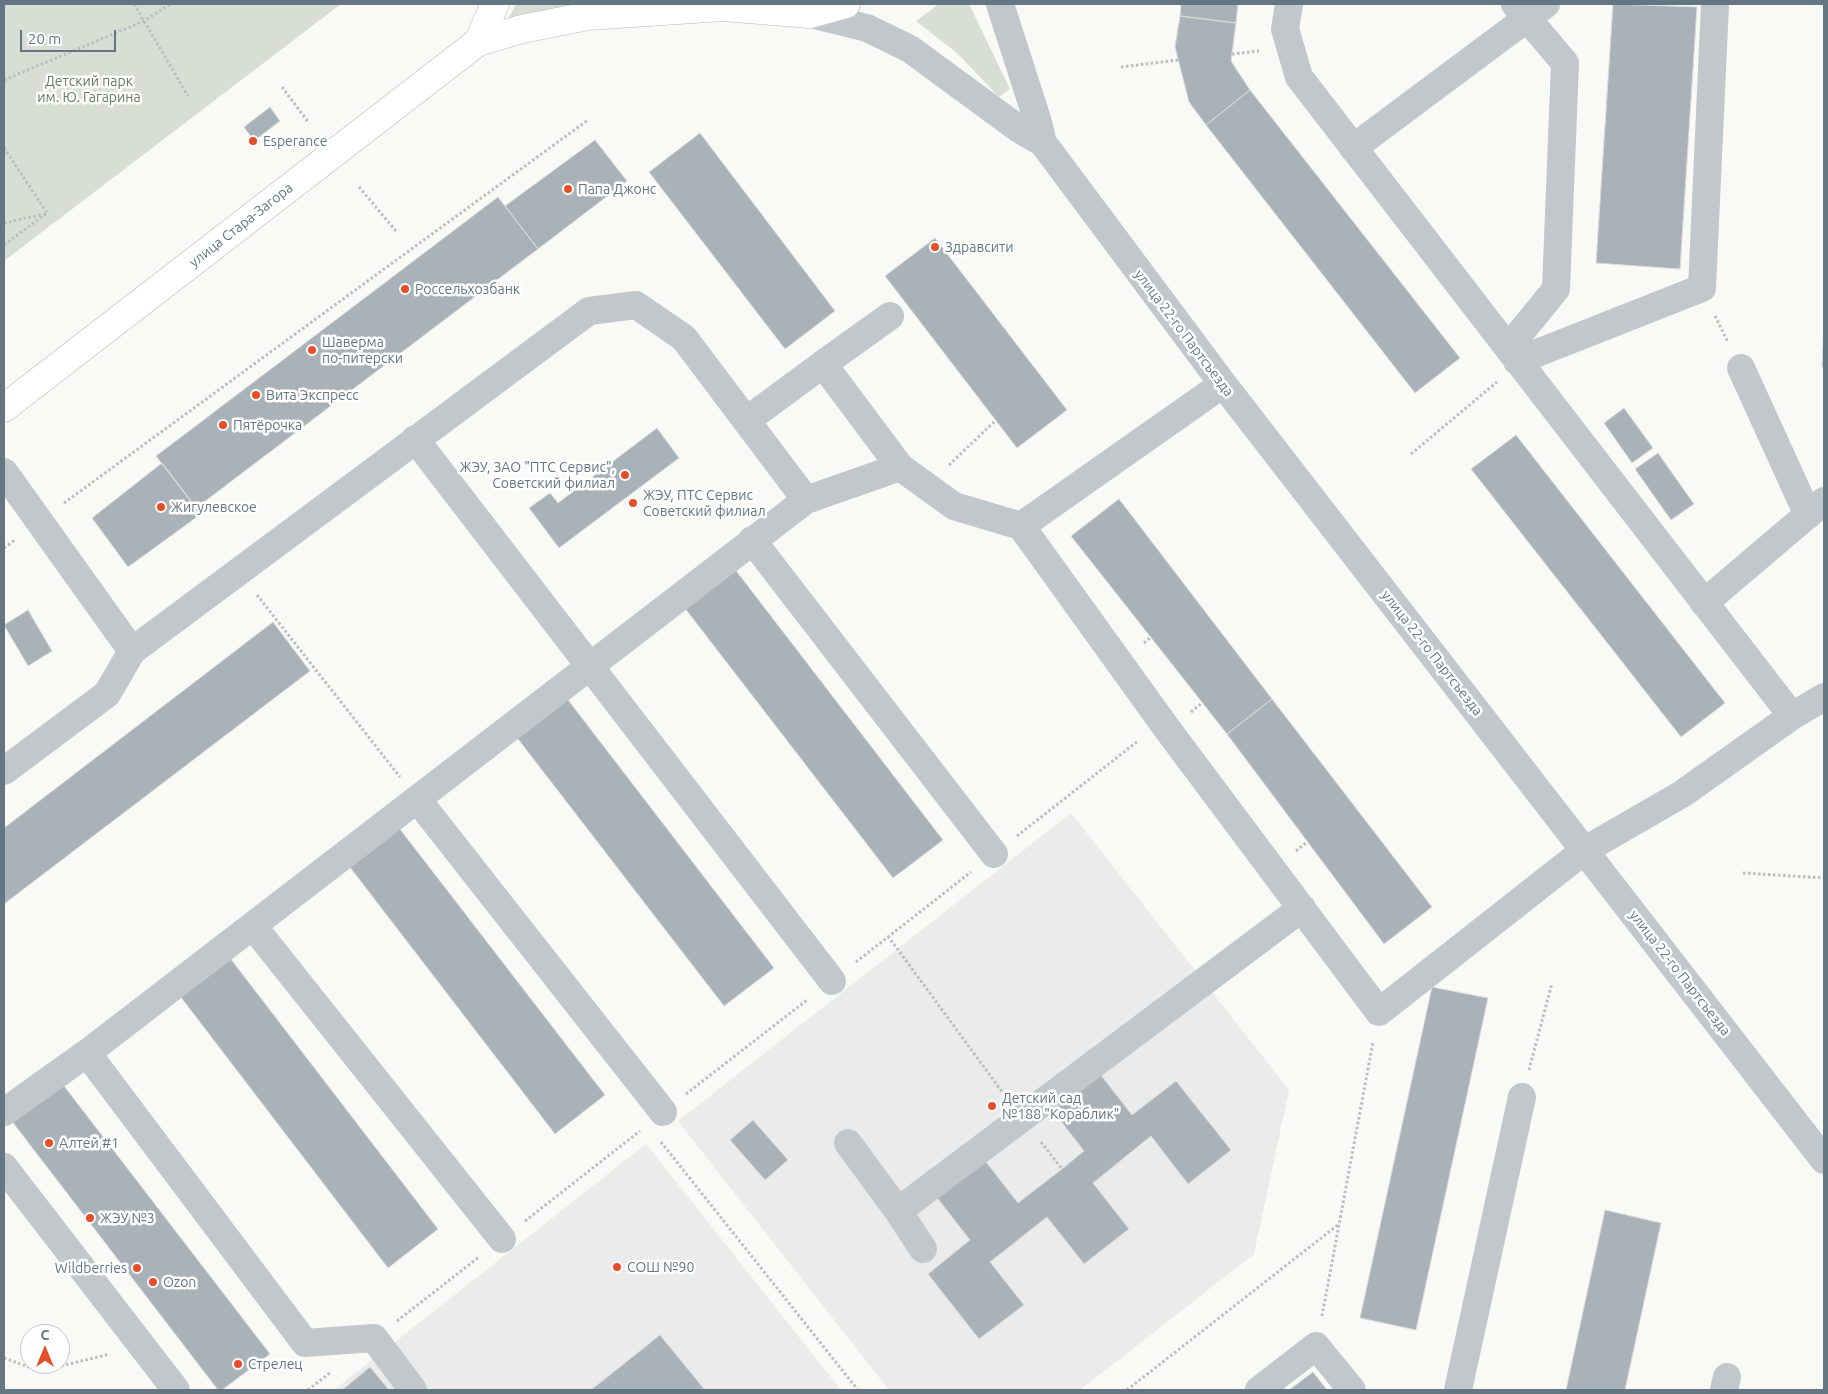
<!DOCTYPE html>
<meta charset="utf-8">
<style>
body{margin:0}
#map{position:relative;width:1828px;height:1394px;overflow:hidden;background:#f9f9f6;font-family:Ubuntu,sans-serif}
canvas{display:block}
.frame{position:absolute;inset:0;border:5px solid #637682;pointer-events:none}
.north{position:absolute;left:20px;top:1324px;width:50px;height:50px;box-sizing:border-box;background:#fff;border:1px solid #c1c8cd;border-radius:50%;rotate:0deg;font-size:14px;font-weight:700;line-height:20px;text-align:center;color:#637682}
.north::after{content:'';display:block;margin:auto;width:18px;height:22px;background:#e64d29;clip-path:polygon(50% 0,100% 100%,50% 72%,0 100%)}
.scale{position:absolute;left:20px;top:30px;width:96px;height:22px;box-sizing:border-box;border:2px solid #637682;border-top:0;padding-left:6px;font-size:15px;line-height:18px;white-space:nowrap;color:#637682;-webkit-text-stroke:4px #fff;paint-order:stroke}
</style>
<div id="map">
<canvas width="1828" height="1394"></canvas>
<div class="frame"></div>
<div class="north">С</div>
<div class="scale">20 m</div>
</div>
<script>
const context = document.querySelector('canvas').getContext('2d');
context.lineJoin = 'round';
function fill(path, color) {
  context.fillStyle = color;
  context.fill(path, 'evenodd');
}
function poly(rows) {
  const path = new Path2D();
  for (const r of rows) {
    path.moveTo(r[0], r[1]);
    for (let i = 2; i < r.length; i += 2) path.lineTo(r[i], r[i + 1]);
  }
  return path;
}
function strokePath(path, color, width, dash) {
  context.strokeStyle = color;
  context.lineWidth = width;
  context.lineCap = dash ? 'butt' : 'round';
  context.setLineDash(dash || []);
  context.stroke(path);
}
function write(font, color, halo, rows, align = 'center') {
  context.font = font + ' Ubuntu,sans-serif';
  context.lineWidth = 5;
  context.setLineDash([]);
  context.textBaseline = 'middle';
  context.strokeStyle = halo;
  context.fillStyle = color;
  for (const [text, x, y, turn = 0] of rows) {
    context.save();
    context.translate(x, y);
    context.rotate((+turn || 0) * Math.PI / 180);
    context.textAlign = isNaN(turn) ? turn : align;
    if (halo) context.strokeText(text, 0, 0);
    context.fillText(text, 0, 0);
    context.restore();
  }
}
fill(poly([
 [1071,813,1289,1090,1254,1254,1080,1390,889,1390,678,1121],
 [646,1144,841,1390,334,1390]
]), '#eaebea');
fill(poly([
 [4,4,341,4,4,261],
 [516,4,568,4,505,25],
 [939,4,969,4,1010,89,999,97,957,53,916,21]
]), '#d9ded5');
const building = poly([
 [1181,4,1238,4,1236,23,1180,16,1181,4],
 [1613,4,1697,7,1680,269,1596,263,1613,4],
 [1180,16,1236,23,1231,61,1250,90,1206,125,1189,102,1175,47,1180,16],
 [1250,90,1460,358,1415,393,1206,125,1250,90],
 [270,107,280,121,254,141,244,127,270,107],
 [700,133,835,311,785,349,649,172,700,133],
 [595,140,627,181,538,249,505,206,595,140],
 [498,197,538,249,196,508,156,456,498,197],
 [935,238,1067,410,1017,448,885,276,935,238],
 [1824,326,1824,367,1822,367,1824,326],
 [1624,408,1653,448,1632,463,1604,423,1624,408],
 [657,428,679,458,559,548,529,508,550,493,558,503,657,428],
 [1516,435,1725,703,1681,737,1471,469,1516,435],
 [1658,453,1694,504,1671,520,1635,469,1658,453],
 [162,463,201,514,128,567,92,518,162,463],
 [1119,499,1272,699,1227,734,1071,536,1119,499],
 [734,568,943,840,893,878,684,607,734,568],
 [28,610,52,651,28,666,4,625,28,610],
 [273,622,310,671,4,904,4,828,273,622],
 [565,696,774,968,724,1006,515,735,565,696],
 [1272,699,1432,907,1384,944,1227,734,1272,699],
 [396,824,605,1095,555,1134,346,862,396,824],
 [230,958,438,1229,388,1268,180,996,230,958],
 [1432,987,1488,998,1416,1330,1360,1318,1432,987],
 [1097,1070,1132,1115,1176,1081,1231,1150,1188,1184,1151,1136,1093,1183,1129,1229,1084,1264,1047,1217,990,1262,1024,1305,979,1339,928,1274,970,1240,935,1195,983,1158,1018,1203,1062,1169,1084,1151,1050,1107,1097,1070],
 [61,1082,270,1354,222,1390,218,1390,11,1120,61,1082],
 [753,1120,788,1160,765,1180,730,1140,753,1120],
 [1605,1210,1661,1223,1625,1390,1566,1390,1605,1210],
 [660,1335,705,1390,591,1390,660,1335],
 [370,1367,389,1390,342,1390,370,1367],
 [1313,1372,1327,1390,1289,1390,1313,1372]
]);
fill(building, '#a9b2b8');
strokePath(building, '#dbdbd9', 1);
const major = poly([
 [717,4,723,7,810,14,846,4],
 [478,42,495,4],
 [4,408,478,42,522,29,588,16,723,7]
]);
strokePath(major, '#b5bbbf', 29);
strokePath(poly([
 [134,4,188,96],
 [1232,54,1259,51],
 [1121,67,1178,60],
 [4,80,144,21,170,4],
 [282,87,309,123],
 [4,148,47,213],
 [359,187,396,231],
 [4,223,44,214],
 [4,245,47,213],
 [1715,316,1728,342],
 [1411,454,1497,382],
 [949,465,995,421],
 [64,503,588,120],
 [4,548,15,540],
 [257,595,400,777],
 [1144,643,1151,637],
 [1191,712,1202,703],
 [1017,836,1138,741],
 [1296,851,1307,842],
 [1743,873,1824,878],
 [888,936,1003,1093],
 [856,962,971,872],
 [1529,1070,1552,983],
 [686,1094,807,1000],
 [661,1142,858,1390],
 [1041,1142,1062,1169],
 [525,1221,640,1131],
 [1322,1316,1373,1042],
 [397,1321,479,1257],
 [4,1358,40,1371,110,1354],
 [308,1390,331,1372],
 [1127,1390,1339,1224]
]), '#babec1', 3, [2.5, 2.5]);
strokePath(poly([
 [1000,4,1037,119,1043,143],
 [1289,4,1285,29,1299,77,1792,716],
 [810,14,867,28,910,49,1019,129,1043,143,1223,384,1824,1160],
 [1353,148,1546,4],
 [1508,348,1556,289,1565,63,1515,4],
 [1517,361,1702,288,1715,4],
 [823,364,890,316],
 [1741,368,1808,515],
 [747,420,823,364,900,467],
 [415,439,832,981],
 [4,472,132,651],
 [1021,526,1168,730,1379,1012,1585,850,1682,794,1792,716,1824,697],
 [752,540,994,854],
 [1704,603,1824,501],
 [4,771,107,694,132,651,589,311,636,305,684,338,806,500],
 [417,799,663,1112],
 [253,926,502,1239],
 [87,1053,305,1343,374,1338,413,1390],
 [4,1112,87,1053,806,500,900,467,954,506,1021,526,1223,384],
 [848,1143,898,1211,1302,908],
 [4,1167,176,1390],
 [898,1211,923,1249],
 [1259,1390,1316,1346,1352,1390],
 [1458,1390,1522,1097],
 [1724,1390,1727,1377]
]), '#c2c7cb', 28);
strokePath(major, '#fff', 28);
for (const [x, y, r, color] of [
 [253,141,5,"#e64d29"],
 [568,189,5,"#e64d29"],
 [935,247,5,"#e64d29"],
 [405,289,5,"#e64d29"],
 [312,350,5,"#e64d29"],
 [256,395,5,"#e64d29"],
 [223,425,5,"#e64d29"],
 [625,475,5,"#e64d29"],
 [633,503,5,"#e64d29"],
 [161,507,5,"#e64d29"],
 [992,1106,5,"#e64d29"],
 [49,1143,5,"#e64d29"],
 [90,1218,5,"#e64d29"],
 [617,1267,5,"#e64d29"],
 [137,1268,5,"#e64d29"],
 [153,1282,5,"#e64d29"],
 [238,1364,5,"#e64d29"]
]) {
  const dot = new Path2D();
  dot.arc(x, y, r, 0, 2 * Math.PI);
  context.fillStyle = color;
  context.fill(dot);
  strokePath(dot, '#fff', 2);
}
write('14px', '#677a62', '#fff', [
 ["Детский парк",89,81],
 ["им. Ю. Гагарина",89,97]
]);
write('14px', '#637682', '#fff', [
 ["Esperance",263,141],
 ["Папа Джонс",578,189],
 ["Здравсити",945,247],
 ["Россельхозбанк",415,289],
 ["Шаверма",322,342],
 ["по-питерски",322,358],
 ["Вита Экспресс",266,395],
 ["Пятёрочка",233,425],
 ["ЖЭУ, ЗАО \"ПТС Сервис\",",615,467,"right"],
 ["Советский филиал",615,483,"right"],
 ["ЖЭУ, ПТС Сервис",643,495],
 ["Советский филиал",643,511],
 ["Жигулевское",171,507],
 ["Детский сад",1002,1098],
 ["№188 \"Кораблик\"",1002,1114],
 ["Алтей #1",59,1143],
 ["ЖЭУ №3",100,1218],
 ["СОШ №90",627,1267],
 ["Wildberries",127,1268,"right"],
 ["Ozon",163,1282],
 ["Стрелец",248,1364]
], 'left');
write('14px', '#637682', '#fff', [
 ["улица Стара-Загора",241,225,-38],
 ["улица 22-го Партсъезда",1184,333,53],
 ["улица 22-го Партсъезда",1432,653,52],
 ["улица 22-го Партсъезда",1680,973,52]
]);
</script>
